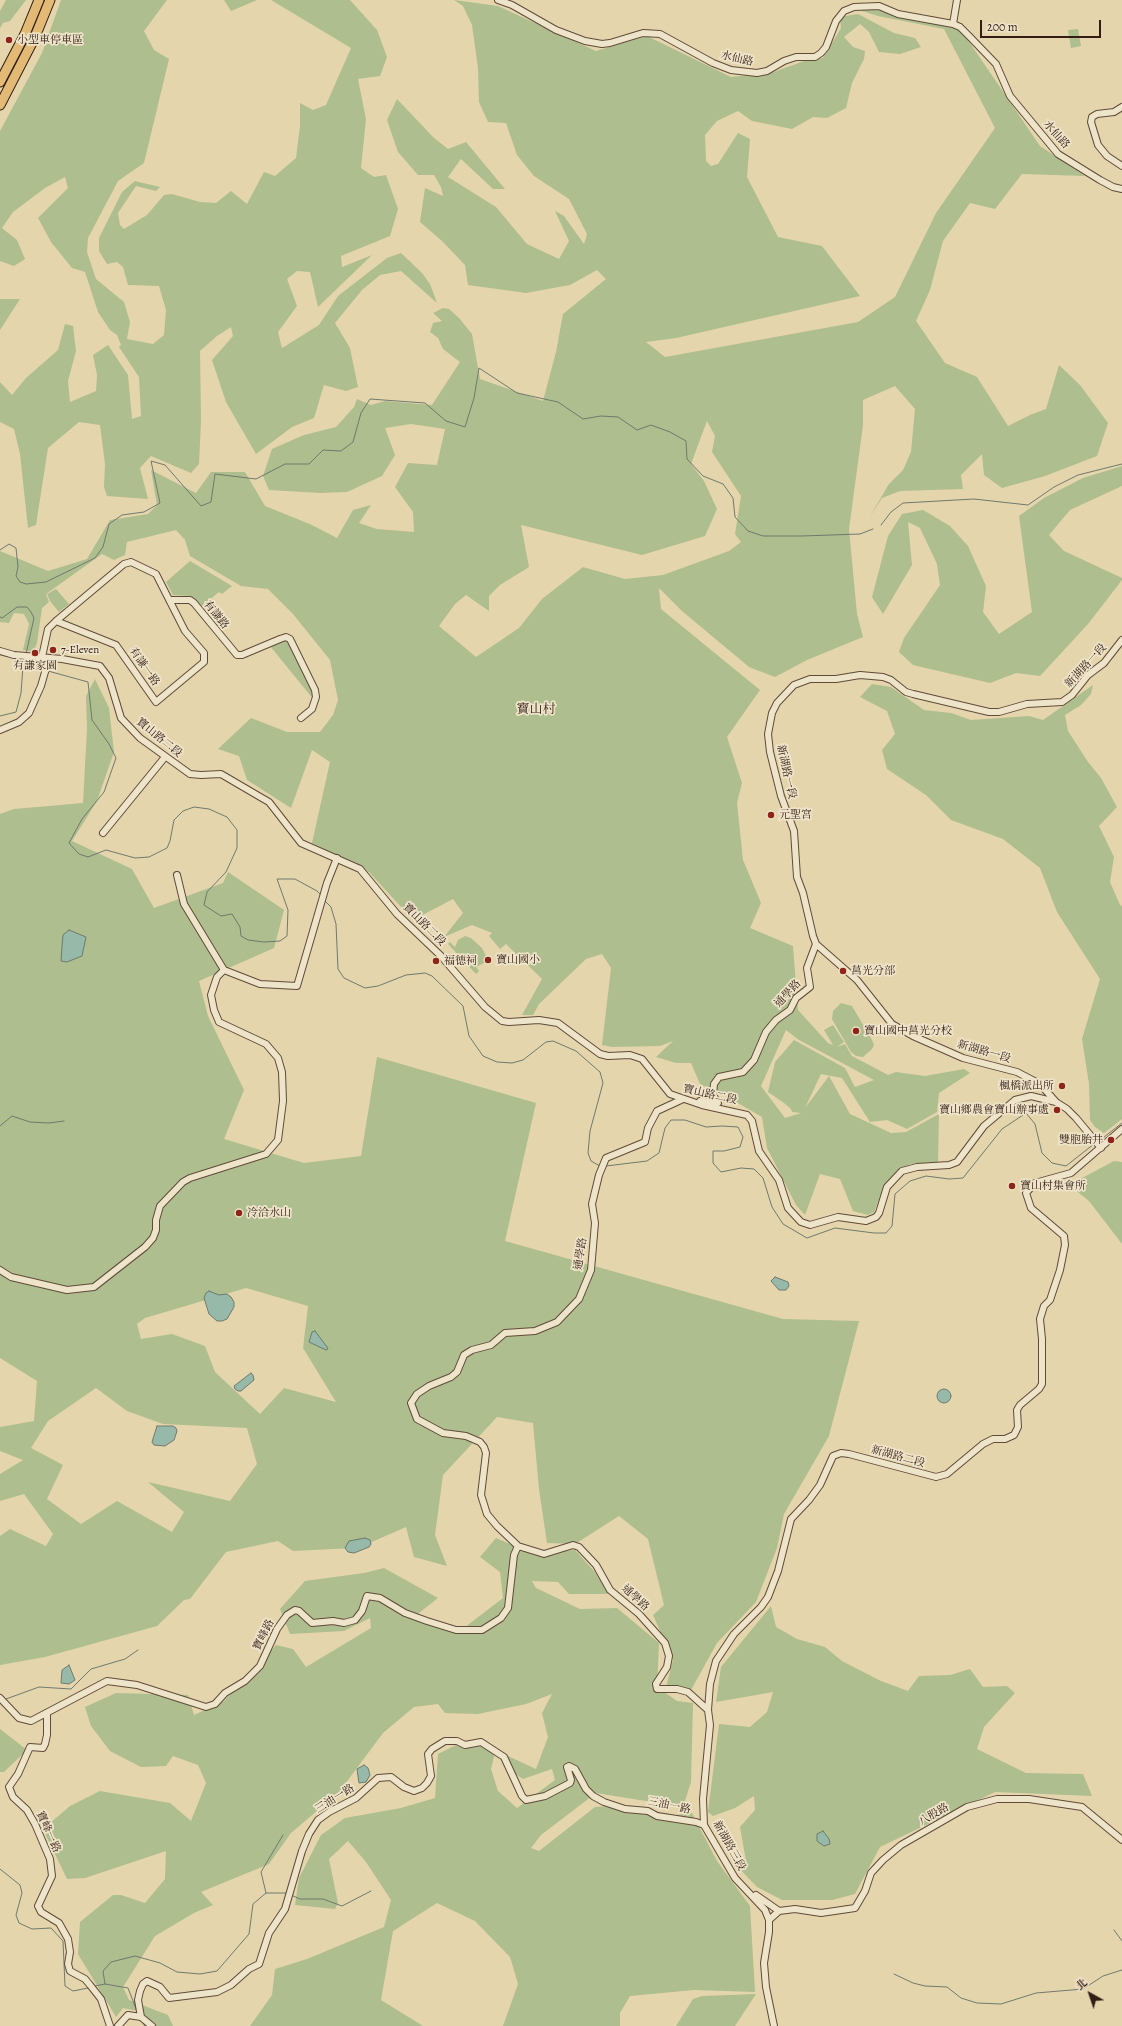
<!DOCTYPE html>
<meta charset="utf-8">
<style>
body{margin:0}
#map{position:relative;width:1122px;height:2026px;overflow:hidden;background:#e5d5ac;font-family:Alegreya,"Noto Serif TC",serif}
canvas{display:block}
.north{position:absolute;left:1070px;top:1974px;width:40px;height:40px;-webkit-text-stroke:3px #eee4c9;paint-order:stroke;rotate:320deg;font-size:11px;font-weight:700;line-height:16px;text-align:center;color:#341c14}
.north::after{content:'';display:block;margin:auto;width:14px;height:18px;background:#341c14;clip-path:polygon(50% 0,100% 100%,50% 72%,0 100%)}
.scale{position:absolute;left:980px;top:20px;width:121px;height:18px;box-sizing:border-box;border:2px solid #341c14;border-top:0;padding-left:5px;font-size:12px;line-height:14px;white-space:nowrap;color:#341c14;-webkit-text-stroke:3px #eee4c9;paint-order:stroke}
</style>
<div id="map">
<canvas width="1122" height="2026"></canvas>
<div class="north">北</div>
<div class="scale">200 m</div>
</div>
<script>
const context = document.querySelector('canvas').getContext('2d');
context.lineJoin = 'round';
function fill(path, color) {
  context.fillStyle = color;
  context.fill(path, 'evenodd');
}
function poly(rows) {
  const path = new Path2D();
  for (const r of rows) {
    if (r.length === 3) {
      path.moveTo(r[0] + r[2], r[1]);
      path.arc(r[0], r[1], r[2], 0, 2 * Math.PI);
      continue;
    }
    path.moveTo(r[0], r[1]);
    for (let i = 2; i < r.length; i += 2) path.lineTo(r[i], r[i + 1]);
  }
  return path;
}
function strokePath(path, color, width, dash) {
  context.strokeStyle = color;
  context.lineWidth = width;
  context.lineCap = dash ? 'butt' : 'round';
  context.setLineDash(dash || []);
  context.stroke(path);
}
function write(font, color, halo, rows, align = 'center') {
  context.font = font + ' Alegreya,"Noto Serif TC",serif';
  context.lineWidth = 3.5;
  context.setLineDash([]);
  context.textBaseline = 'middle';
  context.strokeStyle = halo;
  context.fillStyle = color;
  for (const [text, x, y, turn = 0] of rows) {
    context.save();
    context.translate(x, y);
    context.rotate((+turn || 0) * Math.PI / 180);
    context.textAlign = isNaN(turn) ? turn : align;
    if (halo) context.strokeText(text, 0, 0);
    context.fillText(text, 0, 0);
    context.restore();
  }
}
fill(poly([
 [6,0,26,0,10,21,3,23,0,28,0,11],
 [61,0,167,0,144,31,154,50,169,59,144,163,118,181,88,238,87,252,96,279,124,302,130,322,127,339,153,344,164,335,166,310,159,286,128,285,123,267,117,262,107,264,99,251,99,238,122,192,135,181,160,187,156,191,136,186,118,213,120,225,124,229,147,215,164,195,172,194,200,202,216,203,231,191,247,204,264,172,275,176,296,158,300,126,300,103,313,110,326,105,351,48,271,0,350,0,377,30,387,57,380,76,358,79,366,119,361,168,374,177,386,175,398,209,390,236,341,256,342,267,372,255,318,307,310,272,297,271,287,279,297,306,278,332,282,348,319,325,338,296,387,258,401,253,422,273,430,284,437,303,401,271,380,275,362,290,335,323,350,348,358,387,346,391,324,385,314,418,292,427,256,454,226,402,212,360,233,336,231,327,217,336,200,351,201,421,199,464,191,473,151,456,140,468,148,499,107,496,104,487,105,464,100,425,79,422,48,448,36,525,28,528,20,454,14,429,0,422,0,382,12,395,26,378,58,350,65,324,73,326,76,351,68,381,70,402,96,391,97,375,93,355,108,345,128,375,132,419,141,416,139,377,119,347,121,345,117,335,110,330,98,312,85,272,72,268,51,242,38,218,68,188,65,177,45,188,13,212,2,228,17,240,25,259,14,266,0,261,0,131,42,53],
 [224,0,257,0,231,11],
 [454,0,498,6,596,51,647,36,731,77,771,73,807,60,823,58,841,28,840,17,858,14,894,33,915,38,921,47,900,54,879,52,869,32,860,24,844,37,853,47,865,51,864,59,852,83,846,108,827,118,813,117,792,129,752,121,738,111,717,121,705,135,706,161,711,166,718,164,738,133,750,139,747,177,778,237,822,246,860,296,676,338,646,342,665,357,858,322,895,297,936,213,995,128,944,29,878,16,853,8,853,4,893,10,959,27,1040,146,1085,176,1022,174,995,209,970,203,943,241,930,290,916,321,945,363,977,377,1008,426,1030,415,1046,409,1059,365,1080,385,1108,423,1097,456,1045,476,1002,488,984,475,982,454,961,475,963,489,900,491,882,498,869,518,889,484,903,470,911,452,915,409,895,386,863,400,863,425,849,529,857,614,863,637,807,660,775,677,749,667,682,611,659,588,661,609,760,690,727,737,742,783,737,803,743,860,761,903,750,928,793,946,798,1010,828,1043,833,1045,824,1030,833,1025,844,1042,837,1047,845,1044,852,1056,888,1075,896,1072,925,1076,964,1069,970,1073,939,1093,937,1112,907,1129,887,1120,870,1122,842,1078,821,1074,805,1108,829,1076,850,1114,891,1133,906,1132,939,1114,938,1162,910,1164,895,1173,884,1187,874,1212,868,1215,853,1211,840,1179,820,1174,805,1215,796,1205,767,1148,762,1117,731,1099,700,1084,691,1063,676,1063,656,1057,673,1041,660,1046,612,1047,602,1045,611,968,602,954,586,959,539,1004,533,1015,522,1015,542,979,506,944,500,949,489,936,492,933,472,925,444,937,463,913,453,899,413,920,369,872,312,843,330,762,312,750,291,808,247,780,239,756,218,749,251,718,287,732,320,732,333,715,338,700,330,660,293,614,268,589,241,586,190,556,185,540,176,530,127,542,125,555,114,560,102,554,46,594,49,602,42,608,37,643,33,652,23,650,29,624,24,614,14,613,9,623,0,622,0,551,48,571,87,559,110,520,148,514,157,505,151,470,196,493,211,472,245,472,265,506,312,525,337,538,353,510,371,505,359,523,377,529,414,532,413,512,395,487,408,463,437,465,445,429,411,424,385,428,395,455,382,476,347,492,320,493,269,490,263,476,272,449,304,435,336,427,354,407,357,399,371,405,385,401,432,405,460,362,443,349,438,338,430,332,433,323,442,321,433,313,443,308,449,309,459,318,472,334,480,379,543,401,556,352,563,314,606,279,597,270,570,285,526,293,468,285,465,265,442,241,420,222,425,188,443,196,441,187,434,175,418,175,398,152,387,120,397,99,434,138,448,149,466,142,505,189,493,189,461,159,448,177,496,207,527,244,559,259,569,241,555,211,564,216,584,244,587,234,569,199,534,176,517,155,506,123,488,122,479,102,478,68,472,25,463,6],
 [707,421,715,436,712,452,741,496,735,534,741,542,729,551,663,575,625,579,583,567,542,599,519,628,476,657,439,626,455,604,466,595,489,611,489,596,500,585,529,567,521,525,642,555,705,536,717,509,704,481,691,464],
 [786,1030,799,1040,874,1080,855,1087,845,1068,794,1040,775,1062,768,1092,784,1103,791,1109,792,1112,801,1113,785,1118,761,1086],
 [1078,29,1081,46,1071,48,1068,30],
 [0,299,20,299,0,330],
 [1122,466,1122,486,1070,510,1049,535,1064,551,1122,578,1122,580,1088,624,1040,676,1016,673,990,683,913,665,899,652,904,638,940,585,937,564,920,528,908,522,912,565,883,614,872,597,888,536,902,514,923,510,950,526,968,546,986,586,983,612,999,634,1032,612,1019,516,1044,498,1083,478],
 [190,561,232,586,222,594,219,592,202,606,190,596,173,595,166,582],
 [56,589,69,604,59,612,50,601,47,594],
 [285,639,288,640,312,690,314,700,270,646],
 [95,679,109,708,114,752,97,801,72,841,132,869,154,908,223,883,228,872,284,910,274,948,199,981,208,1016,244,1090,224,1139,304,1163,361,1156,377,1057,536,1103,505,1241,783,1319,859,1321,829,1436,784,1514,777,1548,756,1602,717,1643,691,1690,666,1687,673,1660,653,1615,664,1605,648,1539,619,1516,575,1544,547,1543,539,1489,533,1423,497,1417,443,1475,435,1535,447,1566,414,1557,406,1527,374,1541,353,1548,293,1551,278,1541,226,1552,190,1599,184,1600,157,1626,45,1657,0,1665,0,1536,10,1529,46,1546,53,1534,24,1494,0,1501,0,1474,23,1460,0,1451,0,1427,34,1421,37,1381,0,1358,0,814,14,809,83,803,87,729,86,696],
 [246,1288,308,1306,303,1348,336,1402,284,1388,260,1414,215,1372,205,1346,172,1334,141,1339,137,1324,145,1318],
 [96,1388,127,1411,163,1424,247,1428,257,1464,230,1501,148,1482,184,1512,172,1532,117,1501,81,1524,47,1499,63,1465,31,1448,48,1421],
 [872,684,891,687,924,710,951,713,971,720,1029,716,1043,720,1093,685,1091,694,1081,705,1065,715,1068,731,1088,762,1101,778,1117,807,1099,826,1114,857,1110,882,1120,905,1122,906,1122,1119,1104,1133,1095,1127,1090,1120,1089,1084,1082,1039,1100,979,1057,912,1040,868,1003,839,951,820,926,795,887,769,882,750,895,734,887,711,860,697],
 [465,936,471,938,482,948,486,956,484,963,476,967,479,971,476,974,448,944,450,942,455,947,458,940],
 [841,1003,852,1006,872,1040,874,1045,872,1049,863,1057,856,1056,851,1052,832,1019,833,1011],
 [1114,1161,1122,1162,1122,1244,1089,1201,1069,1185],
 [496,1538,531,1553,575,1550,594,1571,609,1594,569,1594,558,1582,532,1581,536,1588,580,1609,617,1608,659,1643,657,1687,677,1701,693,1703,691,1782,683,1807,596,1793,541,1835,531,1848,539,1851,595,1807,624,1805,675,1815,692,1813,717,1861,750,1906,755,1992,694,1990,630,1996,620,2013,620,2026,503,2026,518,1984,510,1957,475,1921,437,1903,393,1931,381,2000,423,2026,250,2026,272,1995,275,1969,307,1959,384,1927,391,1900,366,1862,348,1841,329,1859,338,1903,335,1909,295,1905,299,1878,321,1835,345,1818,401,1808,435,1798,438,1754,456,1745,496,1748,491,1769,498,1791,517,1808,555,1780,552,1769,523,1779,508,1769,508,1756,536,1769,548,1737,542,1713,552,1694,526,1704,478,1714,445,1713,438,1704,414,1707,383,1733,339,1792,291,1833,269,1864,201,1892,213,1905,194,1913,155,1936,123,1987,129,2000,168,2015,173,2026,155,2026,138,2011,123,2008,116,2017,78,1954,80,1922,113,1895,121,1895,145,1903,165,1879,166,1851,85,1878,67,1879,43,1829,70,1806,100,1791,170,1803,191,1821,206,1783,198,1765,173,1756,166,1766,141,1767,110,1751,91,1726,85,1707,116,1693,188,1695,194,1715,224,1701,276,1645,293,1649,306,1667,371,1628,370,1618,344,1631,290,1634,280,1609,305,1581,364,1573,384,1568,438,1598,414,1617,460,1631,503,1598,500,1572,480,1557],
 [771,1606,776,1627,797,1639,825,1647,842,1661,881,1681,908,1691,919,1676,950,1675,970,1669,983,1687,1007,1686,1015,1693,984,1727,977,1749,1026,1773,1083,1774,1092,1796,995,1792,880,1847,855,1894,832,1900,782,1900,757,1887,733,1862,746,1861,740,1827,755,1810,754,1796,735,1808,713,1816,708,1812,719,1724,750,1727,767,1712,773,1692,716,1702,721,1667],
 [0,1729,27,1750,4,1772,0,1772],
 [756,1994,735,2026,676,2026,693,1999,702,1996]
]), '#aebe8e');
const water = poly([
 [69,930,86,937,82,956,67,962,61,961,62,946,63,935,69,930],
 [775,1277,788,1282,789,1286,786,1290,779,1290,771,1281,775,1277],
 [209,1291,219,1295,227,1294,231,1297,234,1302,234,1307,227,1319,222,1321,217,1321,209,1314,204,1298,206,1293,209,1291],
 [315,1331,327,1347,328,1349,326,1350,309,1342,312,1332,315,1331],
 [251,1373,253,1375,254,1380,241,1391,238,1391,235,1389,234,1386,251,1373],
 [944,1396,7],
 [157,1426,173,1426,176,1428,177,1431,174,1440,165,1446,154,1445,152,1442,157,1426],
 [365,1538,370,1540,371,1544,369,1547,354,1553,348,1552,345,1548,349,1541,365,1538],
 [69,1665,75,1680,69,1684,61,1683,62,1670,69,1665],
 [364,1765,368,1768,370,1775,366,1782,359,1783,357,1769,364,1765],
 [823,1831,829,1839,830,1844,824,1846,817,1841,817,1834,823,1831]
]);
fill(water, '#96b9aa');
strokePath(water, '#6f7a6e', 1);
strokePath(poly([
 [881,525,891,512,903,503,974,499,1028,505,1054,487,1078,475,1122,464],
 [0,550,9,544,16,548,18,567,16,576,20,582,26,584,46,582,95,558,103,547,109,524,122,515,144,512,160,503,151,461,165,465,201,506,211,502,215,474,256,479,285,464,309,464,323,450,341,451,353,442,361,413,370,399,425,403,446,421,465,427,474,398,479,368,517,393,558,402,583,419,601,416,618,417,637,430,651,425,670,432,686,441,687,459,703,476,723,484,733,498,735,517,748,531,763,536,802,536,860,534,873,529],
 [0,617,2,618,17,607,27,607,31,612,34,618,26,654],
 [23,666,25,659],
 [48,671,88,682,92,720,109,744,116,758,104,792,82,819,69,843,79,854,88,857,106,850,135,858,149,857,167,848,170,841,174,820,183,811,194,807,209,809,227,817,237,830,237,848,226,872,207,892,204,905,221,916,232,914,240,927,241,936,248,940,264,942,280,941,287,936,288,910,277,879,295,879,317,891,321,895],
 [0,716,16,712,21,693,23,666,28,665,43,669],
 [325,901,331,907,336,924,338,969,344,978,365,988,378,986,406,975,425,973,432,976,463,1006,469,1036,483,1056,497,1062,512,1063,523,1060,546,1042,553,1041,576,1051,600,1072,603,1083,590,1131,588,1153,591,1161,600,1166],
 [0,1126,12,1116,30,1122,49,1123,64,1121],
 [1099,1141,1122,1123],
 [606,1166,647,1161,659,1153,665,1128,671,1120,685,1120,706,1127,722,1126,738,1127,743,1137,740,1147,724,1151,713,1151,713,1163,721,1172,741,1168,754,1169,763,1178,772,1207,783,1224,807,1238,835,1228,874,1233,886,1233,892,1226,895,1194,910,1181,926,1176,949,1179,963,1178,1002,1129,1026,1113,1035,1124,1042,1153,1052,1163,1066,1166,1094,1144],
 [6,1699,39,1687,71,1689,91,1669,125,1659,138,1650],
 [0,1869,20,1885,22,1893,16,1915,19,1923,32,1929,51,1928,63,1941,65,1986,73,1991,88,1988],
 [266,1893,261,1872,283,1835],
 [291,1895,300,1899,323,1899,342,1906,371,1891],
 [1114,1930,1122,1941],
 [894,1974,913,1983,925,1986,947,1987,961,1998,977,2003,1001,2004,1036,1993,1083,1989,1103,1976,1122,1970],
 [105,1984,103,1971,111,1962,135,1956,160,1963,177,1972,200,1974,217,1971,249,1934,253,1904,266,1893,286,1893],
 [95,1986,105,1984,128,1988,138,2014],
 [141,2020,145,2026]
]), '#6f7a6e', 1);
const minor = poly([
 [498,0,512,5,556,30,585,41,602,44,610,43,643,33,660,34,713,63,731,70,757,73,767,71,784,61,796,57,815,57,821,53,826,47,836,21,844,11,854,7,879,6,898,14,953,24,960,27,970,37,996,64,1010,96,1058,154,1100,180,1113,187,1122,189],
 [953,24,957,0],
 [1122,107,1114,112,1097,114,1092,117,1091,122,1098,145,1107,156,1122,166],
 [170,600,190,600,194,603,237,655,242,655,280,639,286,637,290,639,315,690,316,697,312,709,301,718],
 [0,651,14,655,62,659,100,666,109,678,121,718,140,738,190,774,201,775,221,774,262,798,269,802,301,843,360,869,397,914,441,956,485,1007,502,1021,509,1022,539,1020,558,1023,600,1054,608,1056,630,1055,642,1059,670,1094,702,1105,747,1115,752,1121,759,1151,779,1180,788,1208,801,1222,810,1225,838,1217,866,1221,876,1217,879,1213,887,1187,902,1171,917,1167,949,1165,957,1162,984,1126,1015,1100,1031,1096,1056,1102],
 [42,657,48,629,56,621,124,564,131,562,156,574,185,631,204,653,204,662,156,702,116,645,56,621],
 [0,730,19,722,29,713,41,686,49,658],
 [103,833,165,757],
 [177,875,184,904,224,970],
 [683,1099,657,1111,648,1128,645,1142,606,1158,599,1175,592,1204,595,1223,591,1270,579,1299,557,1322,535,1331,505,1333,491,1345,472,1350,464,1355,457,1372,451,1377,429,1386,417,1394,411,1403,417,1419,443,1433,466,1436,480,1442,484,1447,486,1453,481,1495,487,1514,497,1526,518,1546,544,1554,573,1545,579,1547,596,1565,610,1590,639,1614,665,1643,669,1656,667,1667,656,1684,657,1689,677,1689,688,1692,708,1710],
 [700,1101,718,1103,713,1095,714,1084,719,1077,743,1072,754,1060,766,1032,776,1020,790,1010,796,998,810,987,807,968,816,944],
 [1101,1148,1076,1118,1067,1109,1056,1102,1040,1084,1017,1072,963,1058,913,1036,892,1024,857,980,816,944,813,936,803,893,797,877,794,831,781,796,770,752,768,734,772,713,777,703,794,685,810,679,836,679,860,675,883,677,891,680,906,692,913,694,989,712,999,712,1027,704,1062,702,1072,695,1088,675,1104,663,1122,640],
 [0,1270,11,1277,67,1290,94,1287,145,1247,153,1238,156,1230,156,1220,160,1206,183,1182,190,1178,266,1154,278,1140,283,1101,282,1072,278,1058,266,1044,219,1022,214,1010,211,995,217,977,224,970,260,984,297,986,327,883,337,858],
 [0,1698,19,1718,31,1721,107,1681,137,1685,206,1707,215,1704,225,1693,245,1681,260,1666,277,1629,287,1615,295,1610,299,1611,312,1623,333,1621,344,1623,355,1620,362,1611,367,1596,380,1598,405,1613,427,1621,456,1630,482,1630,501,1618,508,1608,514,1555,518,1546],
 [47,1713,47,1735,45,1744,43,1748,30,1747,18,1774,9,1787,13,1797,27,1810,35,1824,50,1859,52,1876,38,1906,41,1912,59,1923,68,1939,70,1952,68,1964,70,1971,85,1979,90,1985,101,1999,110,2026],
 [756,1895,779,1911],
 [769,1920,779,1911,795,1909,821,1913,855,1908,865,1891,871,1873,883,1860,901,1845,967,1807,997,1799,1029,1799,1082,1807,1122,1840],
 [141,2017,138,2000,140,1991,143,1984,147,1981,160,1987,169,1998,217,1992,231,1985,249,1969,259,1964,269,1933,285,1909,302,1851,309,1834,318,1820,329,1812,356,1798,378,1778,391,1777,404,1787,414,1791,422,1788,427,1783,431,1776,428,1754,432,1749,445,1741,457,1741,465,1745,481,1742,504,1757,522,1796,526,1800,545,1796,570,1783,571,1780,567,1767,569,1766,575,1769,586,1789,593,1796,604,1802,625,1809,648,1811,657,1816,696,1822,704,1825],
 [118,2026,128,2015,141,2017,152,2026],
 [774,2026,766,1987,764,1963,769,1932,769,1920,765,1910,735,1878,704,1825,703,1799,710,1725,708,1710,710,1684,716,1661,734,1634,761,1607,768,1597,778,1571,791,1519,809,1500,820,1485,833,1456,841,1453,849,1454,936,1477,947,1474,983,1444,993,1439,1005,1439,1014,1435,1018,1427,1017,1410,1020,1405,1039,1389,1042,1384,1042,1339,1040,1319,1044,1306,1050,1300,1060,1270,1065,1245,1064,1236,1031,1208,1026,1193,1035,1183,1071,1173,1122,1129]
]);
const highway = poly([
 [0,82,25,34,39,0],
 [0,105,35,37,50,0]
]);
strokePath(minor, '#604a3a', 8);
strokePath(highway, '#341c14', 11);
strokePath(minor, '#eee4c9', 6);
strokePath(highway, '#e2ba76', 9);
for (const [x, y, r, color] of [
 [9,40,4,"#8f2418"],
 [53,650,4,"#8f2418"],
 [35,653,4,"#8f2418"],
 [771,815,4,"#8f2418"],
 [488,960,4,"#8f2418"],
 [436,961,4,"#8f2418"],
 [843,971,4,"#8f2418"],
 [856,1031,4,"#8f2418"],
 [1062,1086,4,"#8f2418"],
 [1057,1110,4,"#8f2418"],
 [1111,1140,4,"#8f2418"],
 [1012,1186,4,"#8f2418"],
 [239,1213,4,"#8f2418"]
]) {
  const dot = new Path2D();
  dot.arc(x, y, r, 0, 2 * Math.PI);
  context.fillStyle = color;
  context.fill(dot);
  strokePath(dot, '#eee4c9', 1.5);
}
write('11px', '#341c14', '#eee4c9', [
 ["小型車停車區",17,40],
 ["7-Eleven",61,650],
 ["有謙家園",35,666,"center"],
 ["元聖宮",779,815],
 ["寶山國小",496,960],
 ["福德祠",444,961],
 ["莒光分部",851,971],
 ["寶山國中莒光分校",864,1031],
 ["楓橋派出所",1054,1086,"right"],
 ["寶山鄉農會寶山辦事處",1049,1110,"right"],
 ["雙胞胎井",1103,1140,"right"],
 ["寶山村集會所",1020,1186],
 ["冷洽水山",247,1213]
], 'left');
write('11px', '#341c14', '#eee4c9', [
 ["水仙路",737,59,13],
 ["水仙路",1056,135,48],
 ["有謙路",216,615,51],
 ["新湖路一段",1086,666,-47],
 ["有謙一路",144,667,55],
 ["寶山路二段",159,738,39],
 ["新湖路一段",786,772,77],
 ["寶山路二段",424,925,45],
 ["通學路",788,994,-47],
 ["新湖路一段",984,1052,16],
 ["寶山路二段",710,1095,13],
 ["通學路",581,1254,-81],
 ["新湖路二段",898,1457,15],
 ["通學路",635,1598,42],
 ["寶峰路",264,1635,-63],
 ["三油一路",335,1799,-32],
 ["三油一路",669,1806,12],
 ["八股路",934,1815,-30],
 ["寶峰一路",48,1832,66],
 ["新湖路三段",729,1846,61]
]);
write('13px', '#341c14', '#eee4c9', [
 ["寶山村",536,710]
]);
</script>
